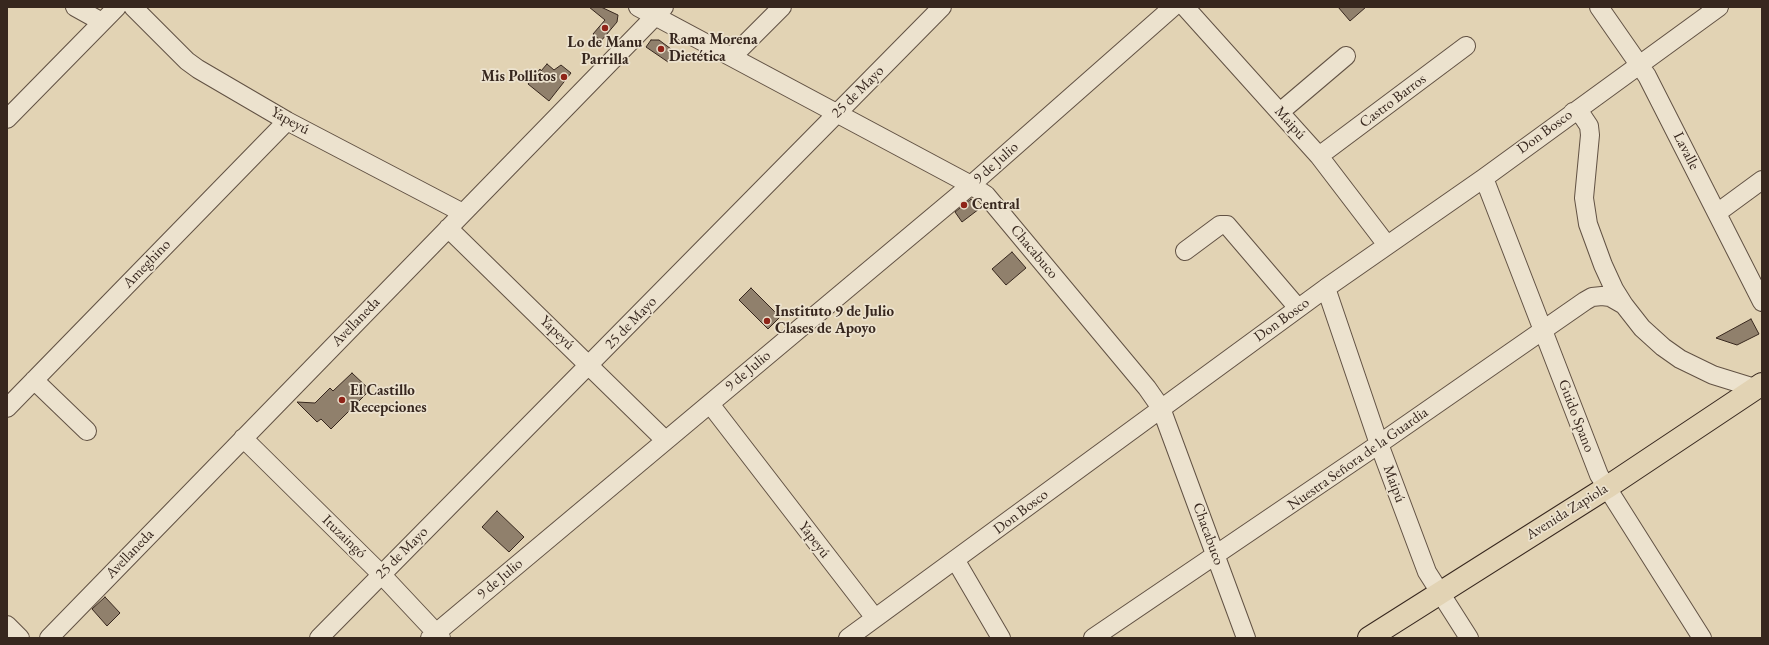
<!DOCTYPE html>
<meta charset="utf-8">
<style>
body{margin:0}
#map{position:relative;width:1769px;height:645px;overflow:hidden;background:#e2d3b4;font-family:"EB Garamond",serif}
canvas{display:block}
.frame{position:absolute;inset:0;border:8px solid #37271e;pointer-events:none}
</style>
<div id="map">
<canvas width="1769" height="645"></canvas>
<div class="frame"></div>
</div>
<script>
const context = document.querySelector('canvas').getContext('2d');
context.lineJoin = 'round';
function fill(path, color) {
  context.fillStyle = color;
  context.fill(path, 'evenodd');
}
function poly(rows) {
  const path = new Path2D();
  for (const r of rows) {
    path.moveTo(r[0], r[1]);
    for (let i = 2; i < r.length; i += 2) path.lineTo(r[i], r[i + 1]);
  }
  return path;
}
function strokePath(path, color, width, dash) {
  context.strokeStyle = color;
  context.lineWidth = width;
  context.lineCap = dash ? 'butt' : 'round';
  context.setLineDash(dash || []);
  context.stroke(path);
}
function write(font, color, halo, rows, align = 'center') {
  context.font = font + ' "EB Garamond",serif';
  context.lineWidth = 3.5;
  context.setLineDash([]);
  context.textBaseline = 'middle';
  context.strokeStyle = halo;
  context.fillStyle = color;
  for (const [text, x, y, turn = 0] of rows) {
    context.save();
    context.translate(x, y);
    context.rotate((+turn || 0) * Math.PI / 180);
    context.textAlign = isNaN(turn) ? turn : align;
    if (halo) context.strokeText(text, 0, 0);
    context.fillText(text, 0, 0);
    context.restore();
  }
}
const building = poly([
 [589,7,601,7,618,15,617,22,601,41,593,34,605,20,589,7],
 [1338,7,1366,7,1350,21,1338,7],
 [651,40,659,40,675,52,668,62,646,47,651,40],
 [547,64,554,70,561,65,571,73,549,101,528,84,540,69,541,71,547,64],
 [971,199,979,209,962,222,955,212,971,199],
 [1012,252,1026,268,1006,285,992,269,1012,252],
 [751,288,780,317,768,329,739,300,751,288],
 [1751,319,1759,334,1737,345,1716,338,1751,319],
 [352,373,370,390,331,429,321,419,317,422,297,402,315,403,330,388,333,391,352,373],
 [497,511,524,537,509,552,482,527,497,511],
 [105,597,120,613,107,626,92,609,105,597]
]);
fill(building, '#90806c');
strokePath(building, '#37271e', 1);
const minor = poly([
 [75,7,102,22],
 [133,7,187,61,198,69,287,121,463,213],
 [638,7,971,185,986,195,1147,388,1161,408,1246,638],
 [1185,7,1319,156,1387,245],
 [1599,7,1647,76,1762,302],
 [732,57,782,7],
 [1280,112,1346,56],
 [1573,112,1581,114,1589,126,1590,135,1584,198,1588,224,1603,265,1614,289,1624,305,1642,328,1663,347,1680,359,1713,375,1755,388],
 [7,119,117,7],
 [1319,156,1466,46],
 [1484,178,1599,475,1702,638],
 [1717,213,1762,180],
 [448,228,665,440],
 [1185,251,1220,225,1227,225,1298,308],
 [1326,288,1379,444,1427,572,1469,638],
 [34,380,87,431],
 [710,404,875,618],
 [7,408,287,121],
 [243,438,381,574,441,638],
 [956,561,1001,638],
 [7,625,20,638],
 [49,638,664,7],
 [319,638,942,7],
 [430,638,971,185,1173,7],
 [848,638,1326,288,1484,178,1719,7],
 [1093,638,1379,444,1585,301,1592,297,1602,296,1610,297,1624,305]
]);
const major = poly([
 [1369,638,1606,488,1762,384]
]);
strokePath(minor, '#625244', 20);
strokePath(major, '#37271e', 24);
strokePath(minor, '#ece2ce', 18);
strokePath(major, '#e2d3b4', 22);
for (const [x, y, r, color] of [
 [605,28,4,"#8f2418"],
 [661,49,4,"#8f2418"],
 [564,77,4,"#8f2418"],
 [964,205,4,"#8f2418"],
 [767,321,4,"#8f2418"],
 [342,400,4,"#8f2418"]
]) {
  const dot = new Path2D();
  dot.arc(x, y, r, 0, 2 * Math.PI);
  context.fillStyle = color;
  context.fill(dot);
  strokePath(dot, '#ece2ce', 1.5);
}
write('bold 15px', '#37271e', '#ece2ce', [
 ["Rama Morena",669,40],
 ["Dietética",669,57],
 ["Lo de Manu",605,43,"center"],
 ["Parrilla",605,60,"center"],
 ["Mis Pollitos",556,77,"right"],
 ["Central",972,205],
 ["Instituto 9 de Julio",775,312],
 ["Clases de Apoyo",775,329],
 ["El Castillo",350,391],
 ["Recepciones",350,408]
], 'left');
write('15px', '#37271e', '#ece2ce', [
 ["25 de Mayo",858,92,-45],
 ["Castro Barros",1393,101,-37],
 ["Yapeyú",290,121,29],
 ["Maipú",1290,123,48],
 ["Don Bosco",1545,132,-36],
 ["Lavalle",1686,151,63],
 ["9 de Julio",996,163,-41],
 ["Chacabuco",1034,252,50],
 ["Ameghino",147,264,-46],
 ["Don Bosco",1282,320,-36],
 ["Avellaneda",356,322,-46],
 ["25 de Mayo",631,323,-46],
 ["Yapeyú",557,333,44],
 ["9 de Julio",748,371,-40],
 ["Guido Spano",1576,416,69],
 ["Nuestra Señora de la Guardia",1358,459,-35],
 ["Maipú",1394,484,70],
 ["Don Bosco",1021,512,-37],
 ["Avenida Zapiola",1567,512,-32],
 ["Chacabuco",1208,534,70],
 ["Ituzaingó",344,537,44],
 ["Yapeyú",814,540,53],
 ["25 de Mayo",402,553,-45],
 ["Avellaneda",130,554,-46],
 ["9 de Julio",500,579,-40]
]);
</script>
